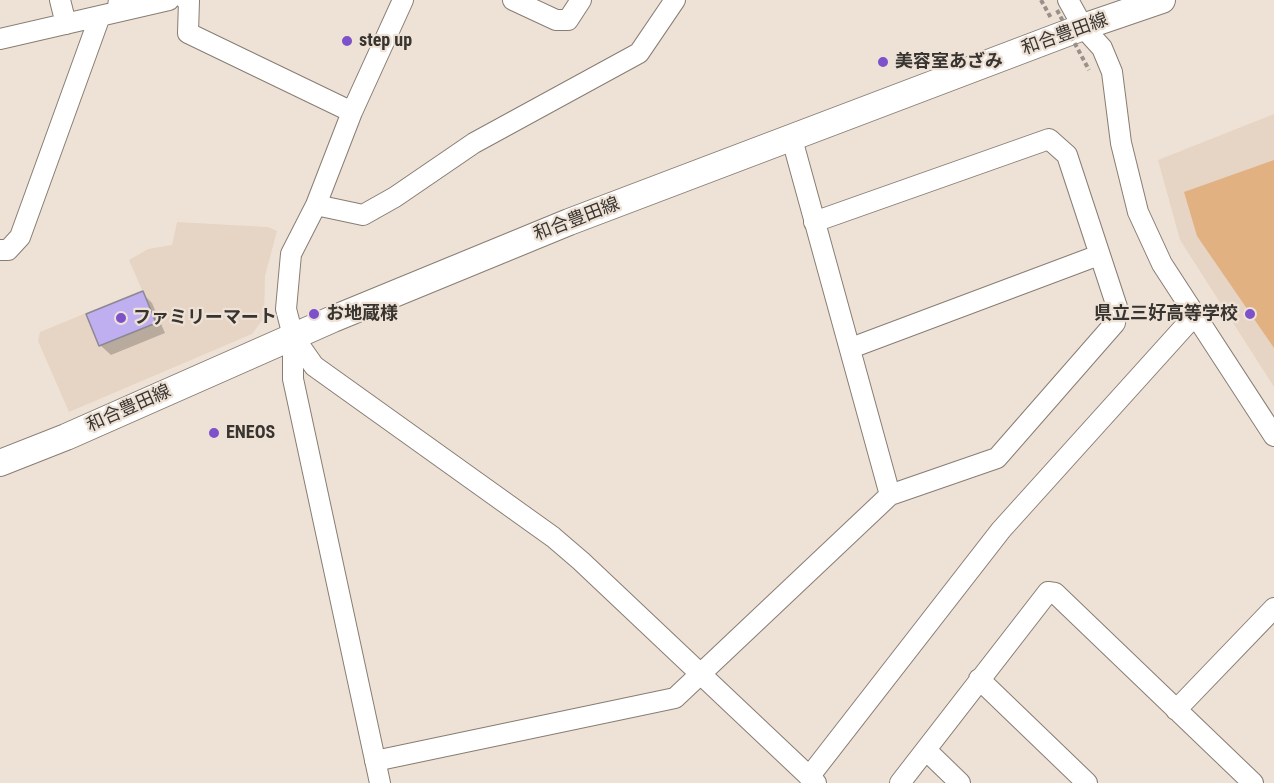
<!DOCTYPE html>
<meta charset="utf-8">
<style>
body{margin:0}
canvas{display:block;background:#eee2d7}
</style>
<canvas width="1274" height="783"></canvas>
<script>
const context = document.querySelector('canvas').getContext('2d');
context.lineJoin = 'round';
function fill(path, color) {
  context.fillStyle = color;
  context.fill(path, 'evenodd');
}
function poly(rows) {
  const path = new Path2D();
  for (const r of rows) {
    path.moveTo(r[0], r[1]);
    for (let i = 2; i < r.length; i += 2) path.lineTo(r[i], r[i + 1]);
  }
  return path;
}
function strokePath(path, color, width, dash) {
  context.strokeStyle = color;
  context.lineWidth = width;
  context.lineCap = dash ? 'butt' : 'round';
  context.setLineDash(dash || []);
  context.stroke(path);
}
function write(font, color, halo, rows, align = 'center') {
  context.font = font + ' "Roboto Condensed","Noto Sans JP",sans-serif';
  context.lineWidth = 4.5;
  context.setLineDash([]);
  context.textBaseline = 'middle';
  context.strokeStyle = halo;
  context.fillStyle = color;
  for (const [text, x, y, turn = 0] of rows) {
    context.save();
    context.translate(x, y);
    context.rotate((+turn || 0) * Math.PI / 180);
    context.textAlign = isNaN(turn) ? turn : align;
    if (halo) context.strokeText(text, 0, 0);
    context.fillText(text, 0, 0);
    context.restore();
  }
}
fill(poly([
 [1274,114,1274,387,1180,240,1158,160],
 [177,222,268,227,277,231,265,276,264,318,252,334,69,412,38,341,40,332,142,290,129,260,148,249,172,245]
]), '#e6d5c4');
fill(poly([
 [1274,160,1274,348,1197,236,1184,192]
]), '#e2b182');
fill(poly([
 [142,293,152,303,165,333,111,355,100,345]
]), '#0003');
const building = poly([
 [143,291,156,323,99,346,86,314,143,291]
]);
fill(building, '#c0aff0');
strokePath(building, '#8b8895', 1.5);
const minor = poly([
 [60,0,66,24],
 [186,0,189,1,188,33,352,112],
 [513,0,556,20,568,20,581,0],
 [1068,0,1083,27,1102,48,1112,72,1121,143,1138,212,1162,264,1274,436],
 [117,12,169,0],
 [0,39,117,12,119,0],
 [316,205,363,215,395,197,474,143,639,53,675,0],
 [814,222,1049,139,1067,155,1117,307,1115,323,997,458,890,495],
 [0,250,8,250,20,237,100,16],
 [293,336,314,366,553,537,581,561,816,783],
 [851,348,1099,255],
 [979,679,1087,783],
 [1176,710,1274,608],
 [927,751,960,783],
 [375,761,675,698,890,495,792,139],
 [809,777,1001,530,1195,315],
 [380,783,293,379,293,336,286,309,291,254,316,205,352,112,403,0],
 [900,783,1048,592,1055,593,1253,783]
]);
const major = poly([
 [0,463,66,437,333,319,569,222,1083,27,1162,0]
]);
strokePath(minor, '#887d73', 22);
strokePath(major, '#887d73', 28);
strokePath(poly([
 [1041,0,1051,18]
]), '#999189', 4, [4.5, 3]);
strokePath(minor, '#fff', 20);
strokePath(major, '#fff', 26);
strokePath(poly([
 [1057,10,1089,70]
]), '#999189', 4, [4.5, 3]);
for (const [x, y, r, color] of [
 [347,41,6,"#7c51ca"],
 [883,62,6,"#7c51ca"],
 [314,314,6,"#7c51ca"],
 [1250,314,6,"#7c51ca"],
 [121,318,6,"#7c51ca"],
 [214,433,6,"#7c51ca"]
]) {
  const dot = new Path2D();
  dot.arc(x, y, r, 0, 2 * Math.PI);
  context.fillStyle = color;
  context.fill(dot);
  strokePath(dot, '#eee2d7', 2);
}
write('18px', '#383430', '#eee2d7', [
 ["和合豊田線",1065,35,-20],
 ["和合豊田線",577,220,-21],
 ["和合豊田線",129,409,-24]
]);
write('bold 18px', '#383430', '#eee2d7', [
 ["step up",359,41],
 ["美容室あざみ",895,62],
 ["お地蔵様",326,314],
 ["県立三好高等学校",1238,314,"right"],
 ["ファミリーマート",133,318],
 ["ENEOS",226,433]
], 'left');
</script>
